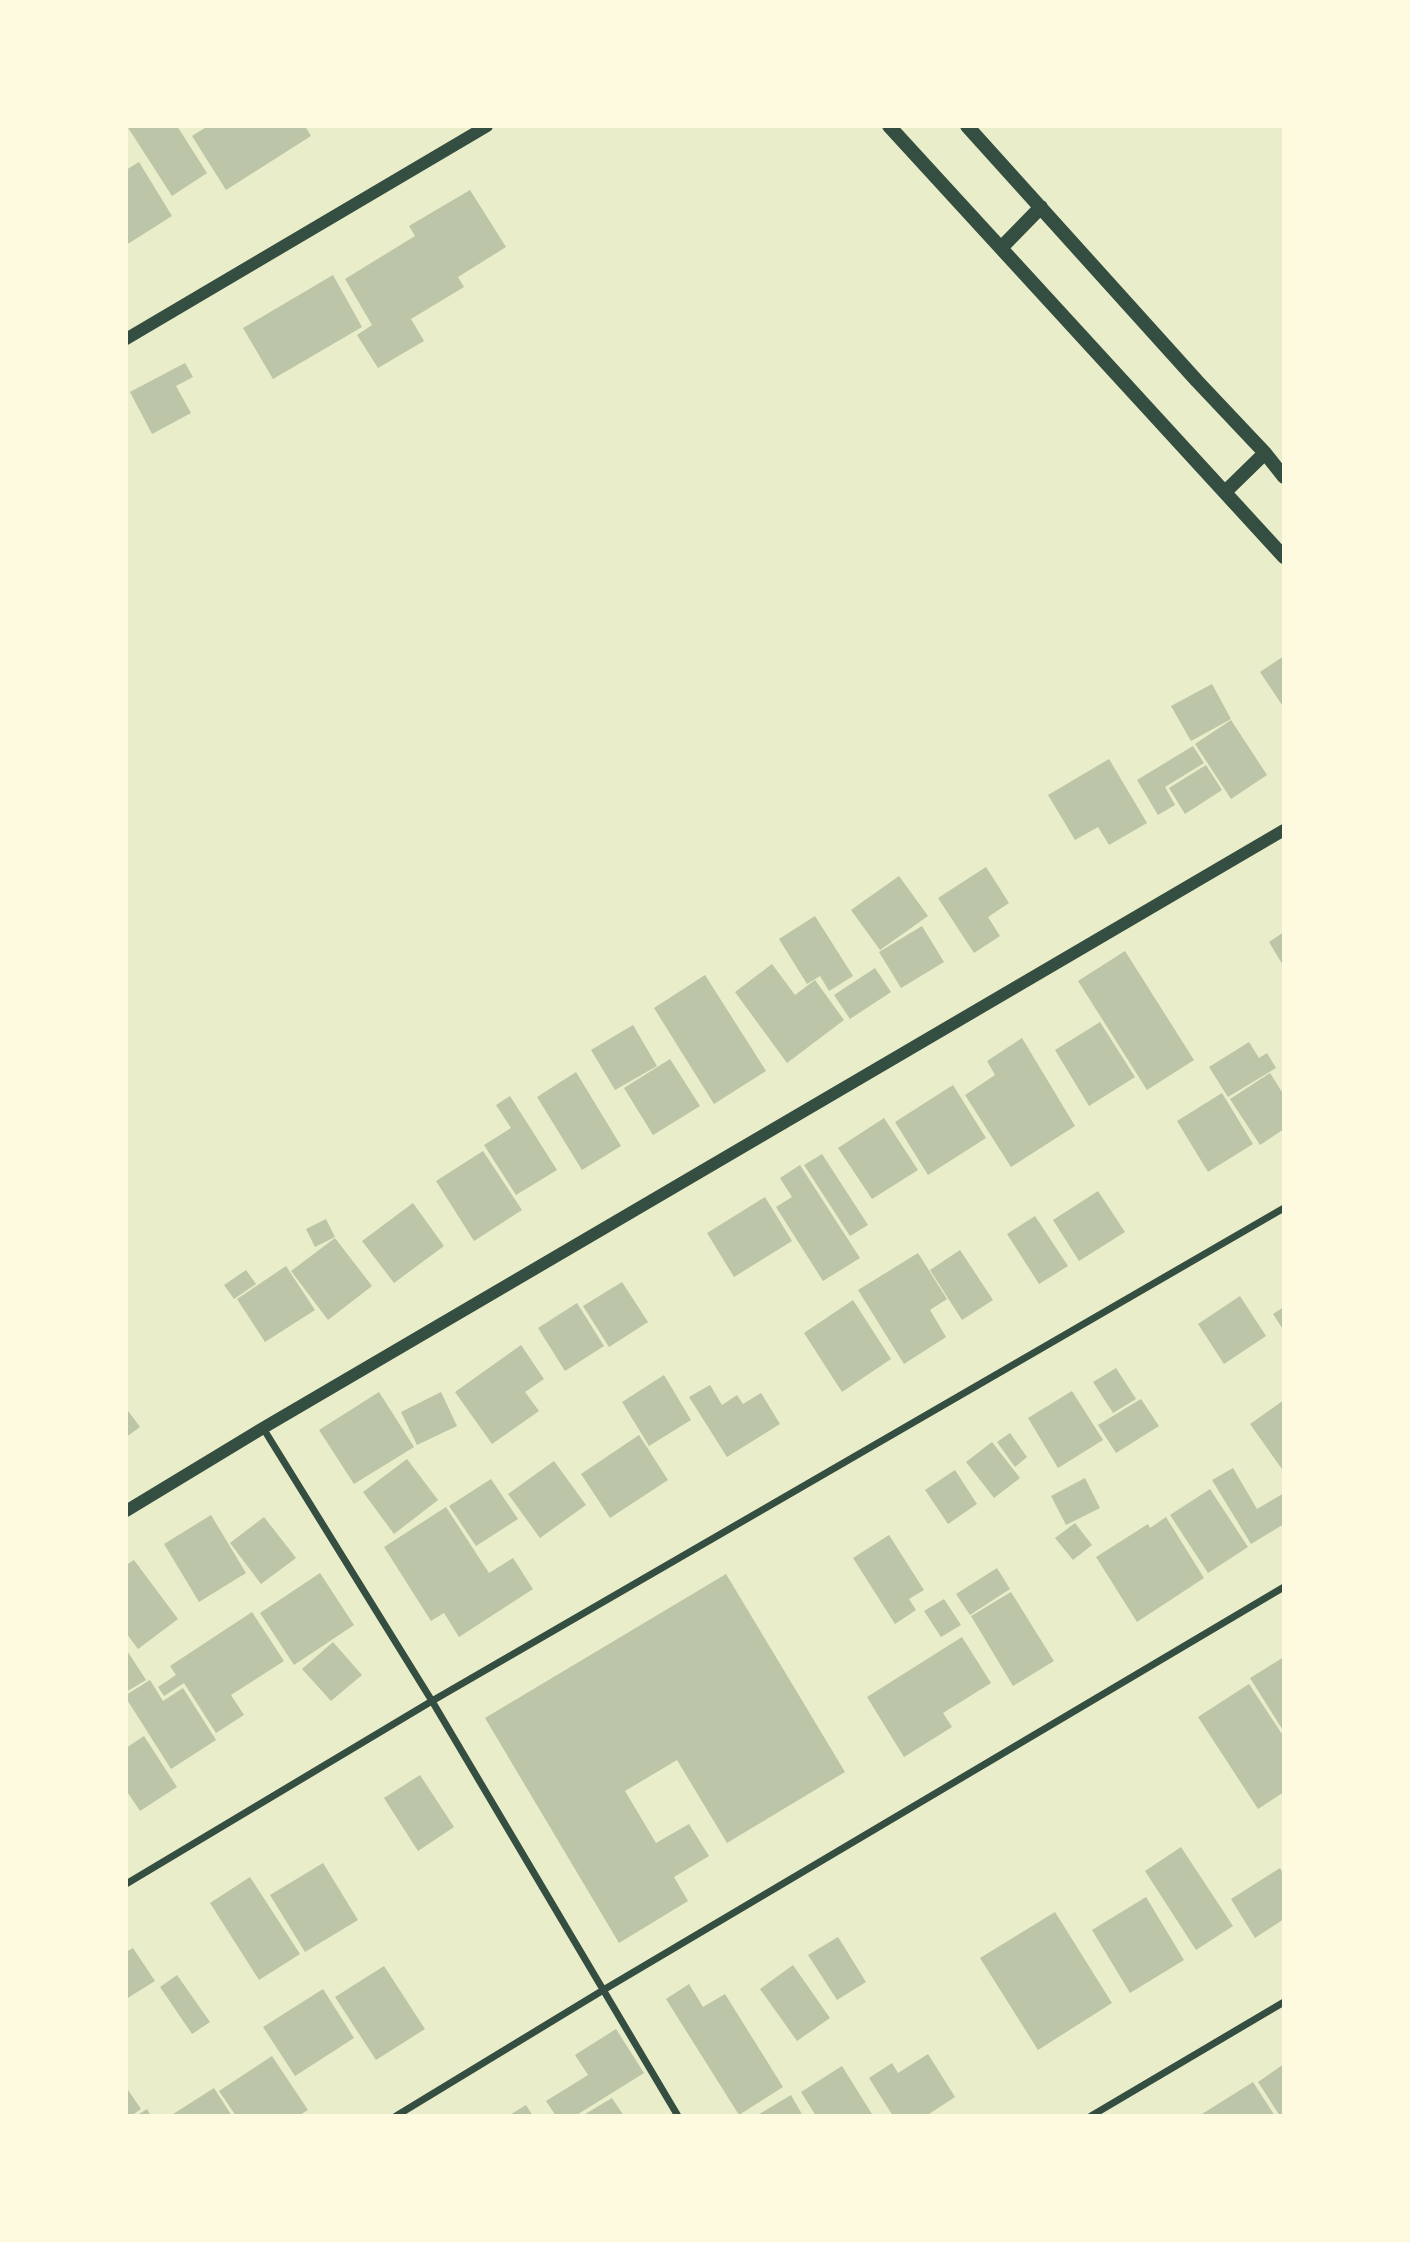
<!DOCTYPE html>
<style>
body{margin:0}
#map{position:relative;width:1410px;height:2242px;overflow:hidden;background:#e9edc9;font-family:Roboto,sans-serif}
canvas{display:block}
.frame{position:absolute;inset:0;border:128px solid #fefae0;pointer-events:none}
</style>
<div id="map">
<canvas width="1410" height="2242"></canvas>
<div class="frame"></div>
</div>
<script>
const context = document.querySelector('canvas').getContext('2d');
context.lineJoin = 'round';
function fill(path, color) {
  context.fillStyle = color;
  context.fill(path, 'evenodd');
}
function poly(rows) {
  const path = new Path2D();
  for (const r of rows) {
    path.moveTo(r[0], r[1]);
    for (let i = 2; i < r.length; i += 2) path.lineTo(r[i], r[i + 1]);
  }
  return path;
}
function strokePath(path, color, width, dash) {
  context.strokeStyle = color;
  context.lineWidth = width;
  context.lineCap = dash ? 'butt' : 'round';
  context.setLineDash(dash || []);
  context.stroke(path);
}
fill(poly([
 [127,126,177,126,207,173,172,196],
 [208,126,305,126,311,136,226,190,192,136],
 [139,162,172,216,126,245,126,170],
 [470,190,506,247,458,277,464,287,411,319,424,341,378,368,357,335,372,325,345,279,415,236,409,226],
 [333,275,362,327,273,379,243,328],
 [185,363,193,377,176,386,191,413,152,434,130,392],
 [1284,656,1284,708,1260,672],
 [1212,684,1231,719,1191,741,1171,706],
 [1231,720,1267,775,1231,799,1195,744],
 [1193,746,1204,763,1165,787,1175,805,1158,815,1137,780],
 [1109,759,1147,823,1109,845,1098,827,1075,840,1048,795],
 [1206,765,1222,790,1185,814,1169,788],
 [986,867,1009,903,988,917,1000,936,974,953,938,898],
 [899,876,928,916,880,950,851,910],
 [815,916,853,976,829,991,820,976,807,984,779,939],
 [922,926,944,962,901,988,879,952],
 [1284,932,1284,967,1269,942],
 [1125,951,1194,1060,1147,1090,1078,981],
 [772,964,795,995,815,980,844,1020,787,1063,735,992],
 [875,968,891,992,850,1019,834,995],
 [705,975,766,1071,714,1104,654,1008],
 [1100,1022,1135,1077,1089,1106,1055,1050],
 [633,1025,657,1066,615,1090,591,1050],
 [1022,1038,1075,1126,1011,1167,965,1095,995,1075,987,1061],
 [1249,1042,1259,1058,1267,1053,1276,1068,1228,1097,1209,1067],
 [670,1059,700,1106,653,1135,624,1088],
 [576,1072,621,1146,582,1170,537,1097],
 [1270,1073,1284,1095,1284,1129,1260,1145,1230,1099],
 [953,1085,986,1138,928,1175,895,1122],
 [1222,1093,1253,1144,1208,1172,1177,1121],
 [510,1096,557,1170,516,1195,484,1145,511,1128,496,1105],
 [884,1118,918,1170,872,1199,838,1148],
 [483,1151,522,1210,474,1241,436,1181],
 [822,1154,868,1225,850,1236,804,1165],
 [800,1165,860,1258,823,1281,776,1207,792,1197,780,1178],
 [1098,1191,1125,1232,1079,1261,1053,1220],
 [765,1197,792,1241,734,1277,707,1233],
 [413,1203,444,1246,394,1283,362,1241],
 [1035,1216,1068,1266,1039,1284,1007,1234],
 [326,1219,335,1237,315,1247,306,1229],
 [335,1238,372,1286,328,1320,291,1271],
 [960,1250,993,1300,962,1320,930,1270],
 [918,1253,947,1299,930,1310,946,1337,904,1364,858,1290],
 [286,1266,315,1310,265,1342,237,1299],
 [246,1270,256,1284,234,1299,224,1285],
 [622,1282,648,1322,609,1347,583,1306],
 [1240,1296,1266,1336,1224,1364,1198,1324],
 [853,1300,891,1359,842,1392,804,1333],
 [577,1303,604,1346,565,1371,538,1328],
 [1284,1307,1284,1331,1273,1314],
 [521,1345,544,1379,525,1392,539,1411,492,1444,455,1392],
 [1116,1368,1136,1399,1113,1413,1093,1382],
 [664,1375,691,1420,649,1446,622,1402],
 [710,1385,722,1405,737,1395,743,1404,761,1393,780,1424,727,1457,689,1397],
 [1072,1391,1103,1440,1058,1468,1028,1418],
 [379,1392,414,1447,354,1484,319,1430],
 [441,1392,457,1426,417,1445,401,1412],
 [1141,1399,1159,1426,1116,1453,1098,1425],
 [1284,1400,1284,1472,1250,1424],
 [126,1408,140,1427,126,1437],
 [1010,1433,1027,1457,1015,1467,997,1442],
 [639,1435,668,1480,610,1518,581,1474],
 [992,1442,1020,1478,994,1498,966,1462],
 [407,1459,438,1500,394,1534,363,1492],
 [554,1461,586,1505,540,1538,508,1494],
 [1233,1468,1257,1509,1284,1493,1284,1524,1251,1544,1212,1480],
 [955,1470,977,1504,948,1524,925,1490],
 [1085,1478,1100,1508,1066,1525,1051,1496],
 [491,1479,518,1519,476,1546,449,1506],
 [1210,1489,1248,1547,1208,1573,1170,1515],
 [446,1507,489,1573,513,1558,533,1589,459,1637,444,1613,431,1621,384,1547],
 [211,1515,246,1573,199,1602,164,1544],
 [264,1517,296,1558,261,1584,230,1543],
 [1166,1517,1204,1578,1137,1622,1096,1557,1148,1524,1150,1528],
 [1075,1523,1092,1545,1073,1560,1055,1538],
 [889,1535,924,1590,909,1599,916,1610,895,1624,853,1558],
 [134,1560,178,1619,138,1649,126,1633,126,1565],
 [997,1568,1010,1589,970,1615,956,1594],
 [320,1573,354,1625,294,1665,260,1613],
 [726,1574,845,1772,727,1843,677,1760,625,1791,656,1843,689,1824,709,1856,674,1877,688,1901,619,1943,485,1718],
 [1011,1592,1054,1661,1013,1686,971,1616],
 [944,1599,961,1625,941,1637,924,1611],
 [252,1612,284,1661,231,1695,244,1715,216,1733,184,1683,164,1696,158,1687,176,1675,170,1666],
 [962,1637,991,1683,943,1713,952,1727,904,1757,867,1697],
 [333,1642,362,1675,331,1701,302,1669],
 [126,1649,146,1680,126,1692],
 [1284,1657,1284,1732,1250,1678],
 [150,1680,163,1701,183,1688,216,1740,171,1769,126,1698,126,1695],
 [1249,1684,1284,1737,1284,1792,1258,1809,1198,1717],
 [144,1736,177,1787,140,1811,126,1790,126,1748],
 [420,1775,454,1827,418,1851,384,1798],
 [1181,1847,1233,1926,1196,1950,1145,1871],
 [323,1863,358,1920,305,1952,270,1895],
 [1280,1868,1284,1875,1284,1919,1255,1938,1231,1899],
 [250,1877,300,1954,259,1980,210,1903],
 [1146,1897,1184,1960,1130,1993,1092,1930],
 [1055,1912,1112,2003,1038,2050,980,1958],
 [838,1937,866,1982,837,2000,808,1955],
 [133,1948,155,1981,126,1999,126,1952],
 [793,1965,830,2018,797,2041,760,1989],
 [384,1966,425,2029,376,2060,335,1997],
 [177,1975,210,2022,192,2034,160,1987],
 [689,1984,703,2007,725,1994,783,2087,739,2115,666,1999],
 [323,1989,354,2038,295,2076,263,2027],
 [616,2029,644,2073,575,2116,556,2116,546,2101,588,2075,575,2055],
 [928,2054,955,2097,926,2116,893,2116,869,2078,892,2063,898,2073],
 [272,2056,308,2110,298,2116,236,2116,219,2091],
 [1284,2064,1284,2116,1280,2116,1258,2082],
 [842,2066,872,2114,869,2116,816,2116,801,2092],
 [1253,2082,1275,2116,1203,2116,1202,2114],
 [126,2087,141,2109,131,2116,126,2116],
 [214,2088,232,2116,170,2116],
 [791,2095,803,2116,756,2116],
 [612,2098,624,2116,582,2116],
 [526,2105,533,2116,508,2116],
 [147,2109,151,2116,136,2116]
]), '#bcc5a7');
strokePath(poly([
 [263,1428,432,1701,678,2116],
 [126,1884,432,1701,1284,1208],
 [396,2116,605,1989,1284,1587],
 [1091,2116,1284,2002]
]), '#344e41', 7);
strokePath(poly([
 [126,339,487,126],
 [126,1511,263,1428,1284,830]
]), '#344e41', 12);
strokePath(poly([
 [889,126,1284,557],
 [967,126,1197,381,1265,453,1284,477],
 [1001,248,1041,207],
 [1225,492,1265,453]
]), '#344e41', 14);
</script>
